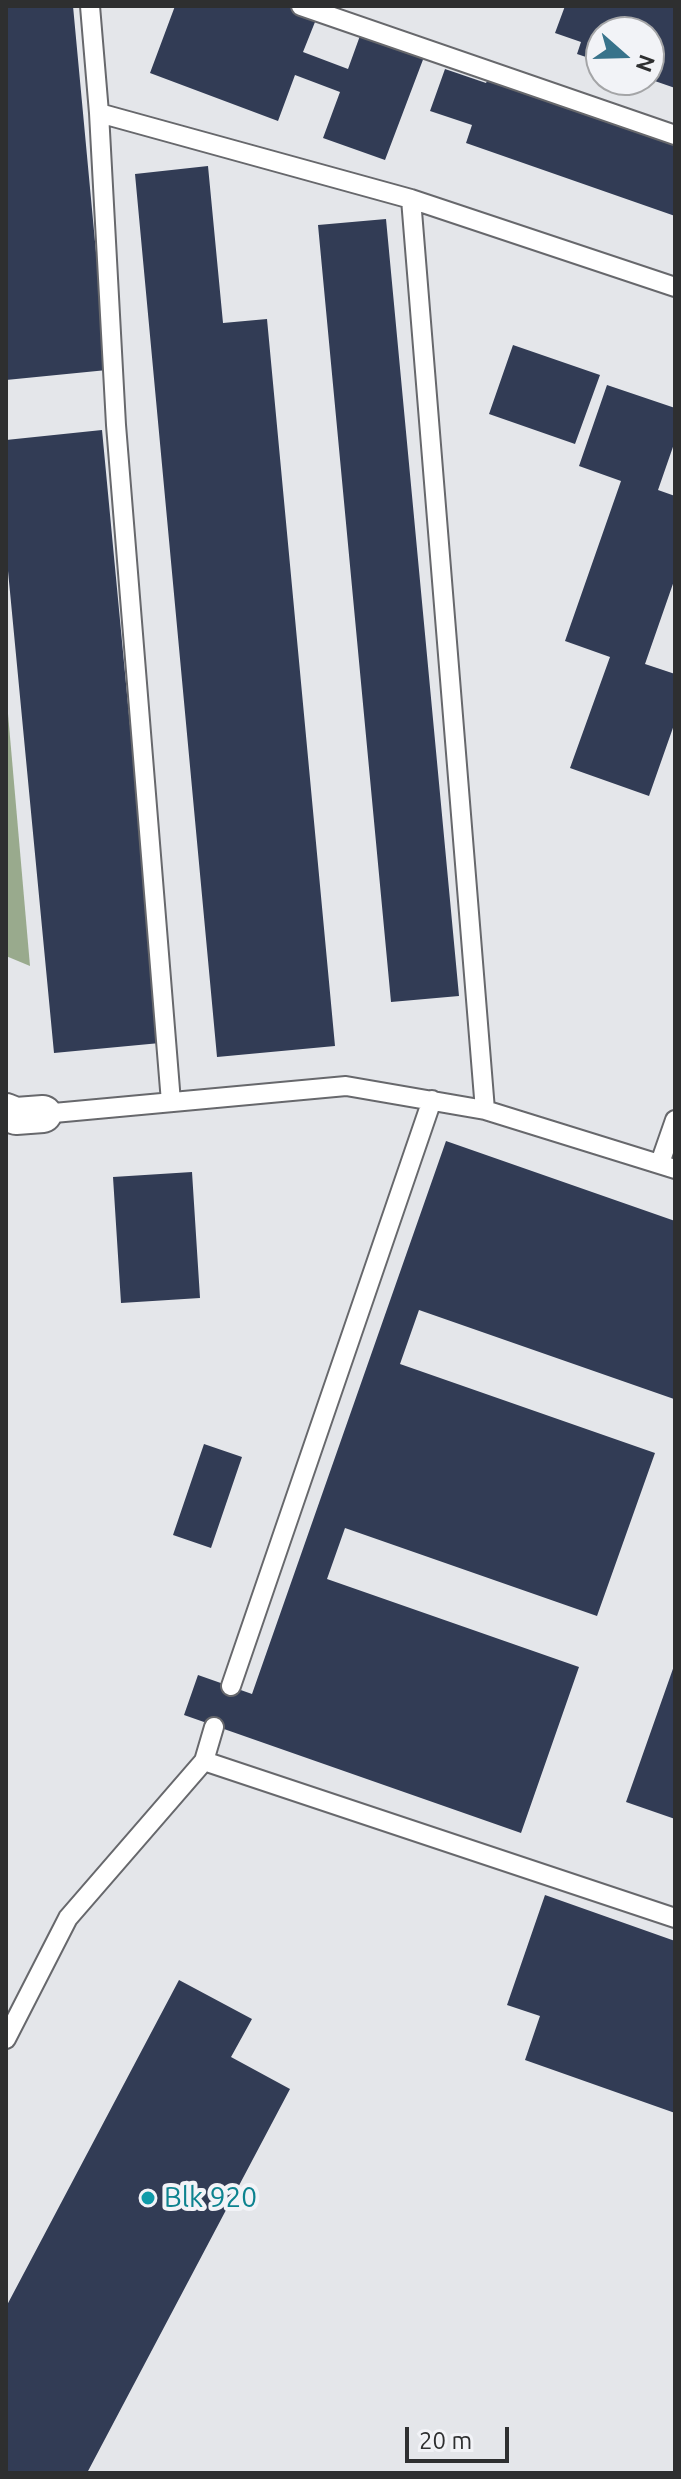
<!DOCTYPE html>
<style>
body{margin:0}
#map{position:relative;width:681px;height:2479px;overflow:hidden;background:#e4e6ea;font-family:Ubuntu,sans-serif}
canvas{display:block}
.frame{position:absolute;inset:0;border:8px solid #2e2f30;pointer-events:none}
.north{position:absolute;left:585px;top:16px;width:80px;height:80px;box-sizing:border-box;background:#f2f3f7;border:2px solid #a4a5a7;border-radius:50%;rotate:110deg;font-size:22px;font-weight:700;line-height:32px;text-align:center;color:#2e2f30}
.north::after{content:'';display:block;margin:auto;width:28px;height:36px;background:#38738b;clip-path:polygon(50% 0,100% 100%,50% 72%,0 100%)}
.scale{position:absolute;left:405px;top:2427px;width:104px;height:36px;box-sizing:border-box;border:4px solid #2e2f30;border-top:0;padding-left:10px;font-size:24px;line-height:28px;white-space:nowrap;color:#2e2f30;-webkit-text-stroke:6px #f2f3f7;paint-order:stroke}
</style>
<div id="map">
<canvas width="681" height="2479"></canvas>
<div class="frame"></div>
<div class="north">N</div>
<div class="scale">20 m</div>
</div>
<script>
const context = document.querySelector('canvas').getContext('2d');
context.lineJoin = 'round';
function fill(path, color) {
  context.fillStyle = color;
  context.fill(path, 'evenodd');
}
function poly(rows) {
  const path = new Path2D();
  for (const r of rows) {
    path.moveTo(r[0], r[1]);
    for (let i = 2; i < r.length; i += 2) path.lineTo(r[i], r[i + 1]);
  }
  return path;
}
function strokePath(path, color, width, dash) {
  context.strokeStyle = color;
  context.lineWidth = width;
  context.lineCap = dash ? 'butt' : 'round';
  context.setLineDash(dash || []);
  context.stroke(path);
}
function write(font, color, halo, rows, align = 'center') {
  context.font = font + ' Ubuntu,sans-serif';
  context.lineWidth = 8;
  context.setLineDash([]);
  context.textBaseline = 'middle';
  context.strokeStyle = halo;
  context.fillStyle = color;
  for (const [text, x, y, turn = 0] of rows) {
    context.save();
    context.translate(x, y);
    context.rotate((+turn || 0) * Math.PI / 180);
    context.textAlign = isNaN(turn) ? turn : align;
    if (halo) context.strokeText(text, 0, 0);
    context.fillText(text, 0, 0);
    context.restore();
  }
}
fill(poly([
 [6,691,30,966,6,956]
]), '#99aa8d');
fill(poly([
 [6,6,73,6,107,370,6,380],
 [175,6,287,6,317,17,303,52,348,69,361,33,424,57,385,160,323,138,340,92,295,75,278,121,150,73],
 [565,6,675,6,675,88,649,79,649,32,601,32,601,62,577,54,581,42,555,33],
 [445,69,486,83,488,79,675,145,675,216,466,143,472,125,430,111],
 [208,166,223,323,267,319,335,1046,217,1057,135,174],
 [386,219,459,996,391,1002,318,225],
 [513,345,600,375,575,444,489,414],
 [607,385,675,408,675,441,658,490,675,496,675,578,645,664,675,674,675,722,649,796,570,768,610,657,565,641,621,481,579,466],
 [102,430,160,1043,54,1053,6,550,6,440],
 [446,1141,675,1221,674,1399,419,1310,400,1364,655,1453,597,1616,345,1528,327,1579,579,1667,521,1833,184,1715,198,1675,252,1694],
 [192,1172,200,1298,121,1303,113,1177],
 [204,1444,242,1457,211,1548,173,1535],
 [675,1663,675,1819,626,1802],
 [545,1895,675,1941,675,2113,525,2060,540,2016,507,2005],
 [179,1980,252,2019,231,2057,290,2089,87,2473,6,2473,6,2307]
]), '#323c55');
const service = poly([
 [90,6,99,113,116,425,171,1102],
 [301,6,675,135],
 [99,113,411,199,675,287],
 [411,199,485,1110],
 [43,1114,346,1086,485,1110,675,1169],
 [660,1163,675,1120],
 [231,1686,432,1100],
 [204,1761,675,1918],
 [6,2039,68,1918,204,1761,214,1727]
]);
const minor = poly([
 [6,1112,16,1116,43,1114]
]);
strokePath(service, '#67686c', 22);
strokePath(minor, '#67686c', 40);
strokePath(service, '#fff', 18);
strokePath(minor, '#fff', 36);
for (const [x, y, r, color] of [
 [148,2198,8,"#0f9aa8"]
]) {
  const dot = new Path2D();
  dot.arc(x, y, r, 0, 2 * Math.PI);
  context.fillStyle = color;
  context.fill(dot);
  strokePath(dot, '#f2f3f7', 3);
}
write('28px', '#0d838f', '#f2f3f7', [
 ["Blk 920",164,2198]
], 'left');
</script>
